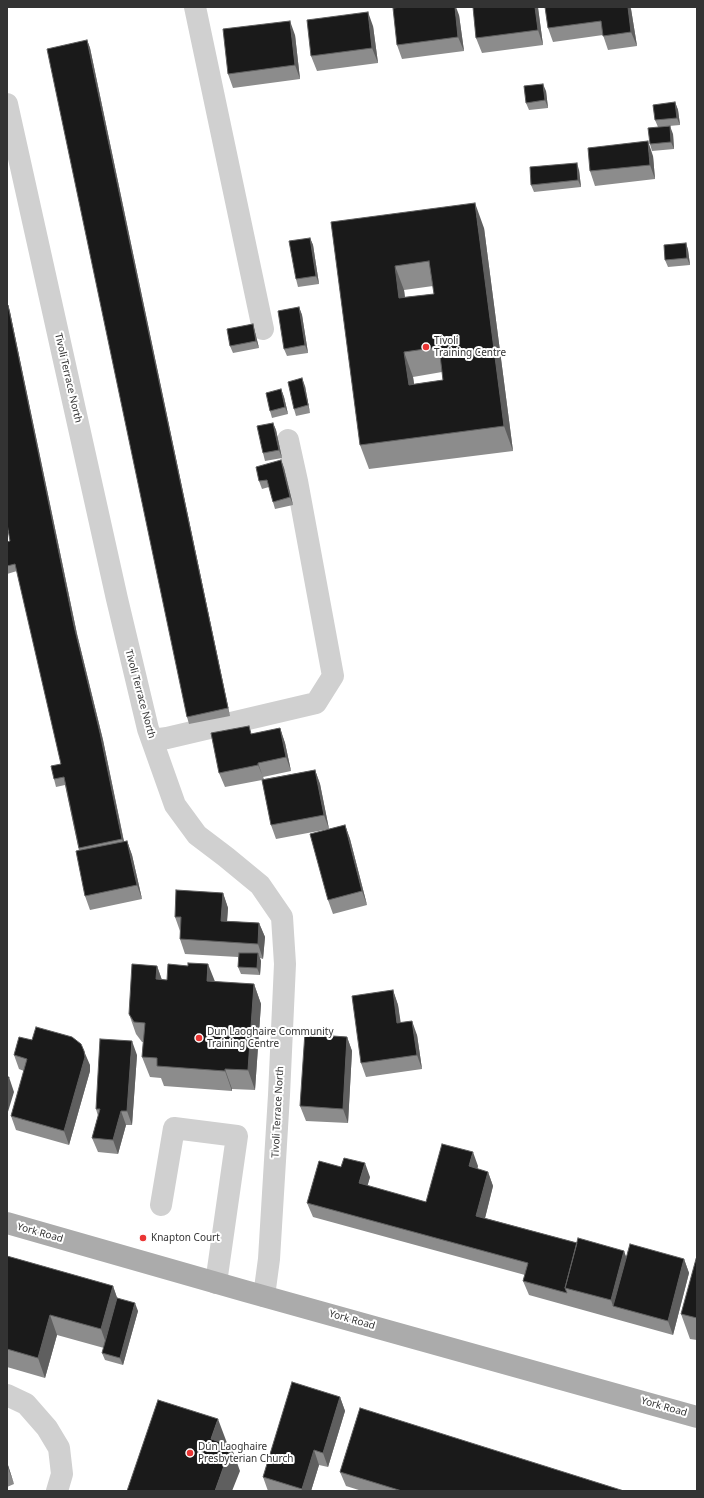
<!DOCTYPE html>
<meta charset="utf-8">
<style>
body{margin:0}
#map{position:relative;width:704px;height:1498px;overflow:hidden;background:#fff;font-family:"Noto Sans",sans-serif}
canvas{display:block}
.frame{position:absolute;inset:0;border:8px solid #333;pointer-events:none}
</style>
<div id="map">
<canvas width="704" height="1498"></canvas>
<div class="frame"></div>
</div>
<script>
const context = document.querySelector('canvas').getContext('2d');
context.lineJoin = 'round';
function poly(rows) {
  const path = new Path2D();
  for (const r of rows) {
    path.moveTo(r[0], r[1]);
    for (let i = 2; i < r.length; i += 2) path.lineTo(r[i], r[i + 1]);
  }
  return path;
}
function strokePath(path, color, width, dash) {
  context.strokeStyle = color;
  context.lineWidth = width;
  context.lineCap = dash ? 'butt' : 'round';
  context.setLineDash(dash || []);
  context.stroke(path);
}
function fill(path, color) {
  context.fillStyle = color;
  context.fill(path, 'evenodd');
}
function write(font, color, halo, rows, align = 'center') {
  context.font = font + ' "Noto Sans",sans-serif';
  context.lineWidth = 4;
  context.setLineDash([]);
  context.textBaseline = 'middle';
  context.strokeStyle = halo;
  context.fillStyle = color;
  for (const [text, x, y, turn = 0] of rows) {
    context.save();
    context.translate(x, y);
    context.rotate((+turn || 0) * Math.PI / 180);
    context.textAlign = isNaN(turn) ? turn : align;
    if (halo) context.strokeText(text, 0, 0);
    context.fillText(text, 0, 0);
    context.restore();
  }
}
strokePath(poly([
 [195,7,263,329],
 [7,104,117,599,148,729,175,805,197,835,226,857,260,885,282,917,285,964,279,1095,269,1259,264,1296],
 [152,740,167,738,316,703,333,676,297,481,288,440],
 [161,1205,174,1128,237,1136,216,1283],
 [7,1395,26,1404,47,1428,59,1448,62,1474,57,1491]
]), '#d0d0d0', 22);
strokePath(poly([
 [7,1223,245,1291,697,1417]
]), '#ababab', 22);
fill(poly([
 [473,7,538,7,543,45,482,53,476,38],
 [545,7,630,7,631,9,637,46,608,50,603,35,553,42,548,28],
 [459,15,464,51,402,59,397,45],
 [373,26,378,63,317,71,311,56],
 [295,35,300,79,233,88,228,74],
 [87,40,90,48,230,716,189,724,187,717],
 [546,91,548,108,529,110,526,103],
 [675,102,678,110,680,125,658,127,655,120],
 [673,134,674,149,652,151,650,144],
 [653,156,655,179,595,186,590,171],
 [579,170,581,187,534,192,531,185],
 [331,222,484,228,513,451,369,469,360,445],
 [433,286,434,294,405,297,404,290],
 [442,372,443,380,414,384,413,377],
 [310,238,313,245,319,284,298,287,296,279],
 [686,243,688,250,690,265,668,267,665,260],
 [8,305,10,312,77,634,103,740,124,841,127,841,132,855,142,899,90,910,85,896,79,851,65,785,56,787,54,779,61,764,17,571,7,574,7,542,10,541],
 [299,307,302,315,308,353,287,356,284,349],
 [253,324,259,348,233,353,230,346],
 [305,386,310,413,296,416,294,409],
 [281,389,284,397,288,414,272,418,270,411],
 [273,423,276,430,282,458,265,461,263,453],
 [281,460,284,468,293,505,275,509,273,502,269,487,262,489,259,481],
 [280,728,285,743,291,771,263,777,264,779,315,770,320,784,329,829,345,825,350,839,367,905,333,914,328,900,329,829,276,839,271,825,262,780,225,787,219,773,252,734],
 [223,893,228,908,227,921,259,923,265,937,263,959,260,958,261,961,260,975,241,974,238,967,238,957,185,954,180,939,180,931,175,917],
 [157,966,162,980,215,982,254,984,261,1004,255,1090,232,1089,232,1091,164,1086,161,1078,150,1077,142,1057,143,1042,142,1042,136,1034,129,1014],
 [393,990,398,1005,400,1022,417,1035,422,1069,366,1077,361,1063],
 [333,1033,334,1036,347,1037,352,1051,348,1123,306,1121,300,1106],
 [32,1040,90,1065,90,1071,69,1145,16,1130,11,1116,24,1071,19,1069,14,1055],
 [137,1055,132,1125,126,1125,118,1154,98,1152,92,1138,98,1116,96,1109],
 [478,1166,477,1169,488,1172,493,1186,485,1218,577,1243,624,1251,626,1257,684,1259,689,1273,673,1335,529,1295,523,1281,525,1275,313,1217,307,1203,370,1177,367,1186,426,1202],
 [7,1256,113,1286,117,1298,138,1311,123,1365,105,1360,102,1353,104,1348,57,1335,45,1378,7,1367],
 [697,1260,697,1340,690,1339,681,1314],
 [340,1397,345,1411,328,1467,319,1465,311,1491,268,1491,263,1477],
 [7,1462,14,1484,7,1487],
 [340,1472,624,1491,362,1491,346,1486]
]), '#8c8c8c');
fill(poly([
 [455,7,456,7,459,15,464,51,458,37],
 [535,7,538,7,538,8,543,45,538,30],
 [628,7,630,7,631,9,637,46,631,32],
 [368,12,373,26,378,63,372,48],
 [290,21,295,35,300,79,295,65],
 [87,40,90,48,230,716,228,708],
 [543,84,546,91,548,108,545,100],
 [675,102,678,110,680,125,677,118],
 [670,126,673,134,674,149,671,142],
 [648,141,653,156,655,179,650,165],
 [577,163,579,170,581,187,578,180],
 [475,203,484,228,513,451,504,426],
 [310,238,313,245,319,284,316,276],
 [686,243,688,250,690,265,687,258],
 [395,266,404,290,408,323,399,298],
 [8,305,10,312,77,634,103,740,125,847,122,839,74,626],
 [299,307,302,315,308,353,305,345],
 [253,324,259,348,256,341],
 [404,352,413,377,418,409,409,385],
 [302,378,305,386,310,413,308,405],
 [281,389,284,397,288,414,285,407],
 [273,423,276,430,282,458,279,450],
 [281,460,284,468,293,505,290,497],
 [280,728,285,743,291,771,286,757],
 [258,763,263,777,264,779,258,765],
 [315,770,320,784,329,829,324,815],
 [345,825,350,839,367,905,362,891],
 [127,841,132,855,142,899,137,885],
 [223,893,228,908,226,935,221,921],
 [259,923,265,937,263,959,258,944],
 [258,953,261,961,260,975,257,968],
 [208,964,216,984,207,981],
 [157,966,164,986,156,979],
 [254,984,261,1004,255,1090,248,1070],
 [393,990,398,1005,403,1037,397,1023],
 [412,1021,417,1035,422,1069,417,1055],
 [347,1037,352,1051,348,1123,343,1109],
 [132,1041,137,1055,132,1125,127,1111],
 [84,1051,90,1065,90,1071,69,1145,64,1131],
 [225,1069,232,1089,232,1091,225,1071],
 [9,1077,14,1092,7,1115,7,1084],
 [121,1111,126,1125,118,1154,113,1140],
 [473,1152,478,1166,474,1181,469,1166],
 [365,1163,370,1177,364,1198,359,1183],
 [488,1172,493,1186,482,1230,476,1216],
 [624,1251,631,1271,613,1306,611,1300],
 [684,1259,689,1273,673,1335,668,1321],
 [113,1286,120,1306,108,1349,101,1329],
 [135,1303,138,1311,123,1365,120,1358],
 [50,1315,57,1335,45,1378,38,1358],
 [340,1397,345,1411,328,1467,323,1453],
 [218,1419,227,1443,220,1463,211,1439],
 [231,1446,240,1471,232,1491,215,1491],
 [314,1450,319,1465,311,1491,302,1491,302,1489],
 [7,1462,14,1484,7,1465]
]), '#5f5f5f');
const building = poly([
 [401,7,455,7,458,37,397,45,393,8,401,7],
 [473,7,535,7,538,30,476,38,473,7],
 [545,7,628,7,631,32,603,36,601,21,548,28,545,7],
 [368,12,372,48,311,56,307,20,368,12],
 [290,21,295,65,228,74,223,29,290,21],
 [87,40,228,708,187,717,47,49,87,40],
 [543,84,545,100,526,103,524,86,543,84],
 [675,102,677,118,655,120,653,105,675,102],
 [670,126,671,142,650,144,648,128,670,126],
 [648,141,650,165,590,171,588,148,648,141],
 [577,163,578,180,531,185,530,167,577,163],
 [475,203,504,426,360,445,331,222,475,203],
 [429,261,434,294,399,298,395,266,429,261],
 [439,347,443,380,409,385,404,352,439,347],
 [310,238,316,276,296,279,289,241,310,238],
 [686,243,687,258,665,260,664,245,686,243],
 [7,305,8,305,74,626,100,733,122,839,79,848,64,777,54,779,51,766,61,764,15,564,7,566,7,542,10,541,7,524,7,305],
 [299,307,305,345,284,349,278,311,299,307],
 [253,324,256,341,230,346,227,329,253,324],
 [302,378,308,405,294,409,288,382,302,378],
 [281,389,285,407,270,411,266,393,281,389],
 [273,423,279,450,263,453,257,426,273,423],
 [281,460,290,497,273,502,267,480,259,481,256,467,281,460],
 [249,726,251,734,280,728,286,757,258,763,258,765,219,773,211,733,249,726],
 [315,770,324,815,271,825,262,780,315,770],
 [345,825,362,891,328,900,310,834,345,825],
 [127,841,137,885,85,896,76,851,127,841],
 [176,890,223,893,221,921,259,923,258,944,180,939,181,917,175,917,176,890],
 [239,953,258,953,257,968,238,967,239,953],
 [188,963,208,964,207,981,254,984,248,1070,225,1069,225,1071,157,1066,157,1058,142,1057,145,1023,134,1022,129,1014,132,964,157,966,156,979,167,980,168,964,188,966,188,963],
 [393,990,397,1023,412,1021,417,1055,361,1063,352,996,393,990],
 [36,1027,72,1037,81,1044,84,1051,85,1057,64,1131,11,1116,27,1059,14,1055,19,1037,32,1040,36,1027],
 [305,1032,333,1033,333,1036,347,1037,343,1109,300,1106,305,1032],
 [100,1039,132,1041,127,1111,121,1111,113,1140,92,1138,100,1109,96,1109,100,1039],
 [7,1077,9,1077,7,1084,7,1077],
 [442,1144,473,1152,469,1166,488,1172,476,1216,577,1243,565,1288,567,1293,523,1281,528,1263,307,1203,319,1161,341,1167,344,1158,365,1163,359,1183,426,1202,442,1144],
 [578,1238,624,1251,611,1300,565,1288,578,1238],
 [630,1244,684,1259,668,1321,613,1306,630,1244],
 [7,1256,113,1286,101,1329,50,1315,38,1358,7,1349,7,1256],
 [696,1259,697,1260,697,1318,681,1314,696,1259],
 [117,1298,135,1303,120,1358,102,1353,117,1298],
 [292,1382,340,1397,323,1453,314,1450,302,1489,263,1477,292,1382],
 [158,1400,218,1419,211,1439,231,1446,215,1491,127,1491,158,1400],
 [360,1408,624,1491,402,1491,340,1472,360,1408]
]);
fill(building, '#1a1a1a');
strokePath(building, '#5f5f5f', 1);
for (const [x, y, r, color] of [
 [426,347,4,"#ea3534"],
 [199,1038,4,"#ea3534"],
 [143,1238,4,"#ea3534"],
 [190,1453,4,"#ea3534"]
]) {
  const dot = new Path2D();
  dot.arc(x, y, r, 0, 2 * Math.PI);
  context.fillStyle = color;
  context.fill(dot);
  strokePath(dot, '#fff', 1.5);
}
write('10px', '#333', '#fff', [
 ["Tivoli",434,341],
 ["Training Centre",434,353],
 ["Dun Laoghaire Community",207,1032],
 ["Training Centre",207,1044],
 ["Knapton Court",151,1238],
 ["Dún Laoghaire",198,1447],
 ["Presbyterian Church",198,1459]
], 'left');
write('10px', '#333', '#fff', [
 ["Tivoli Terrace North",68,378,77],
 ["Tivoli Terrace North",140,694,75],
 ["Tivoli Terrace North",278,1112,-87],
 ["York Road",40,1233,16],
 ["York Road",352,1320,16],
 ["York Road",664,1407,16]
]);
</script>
